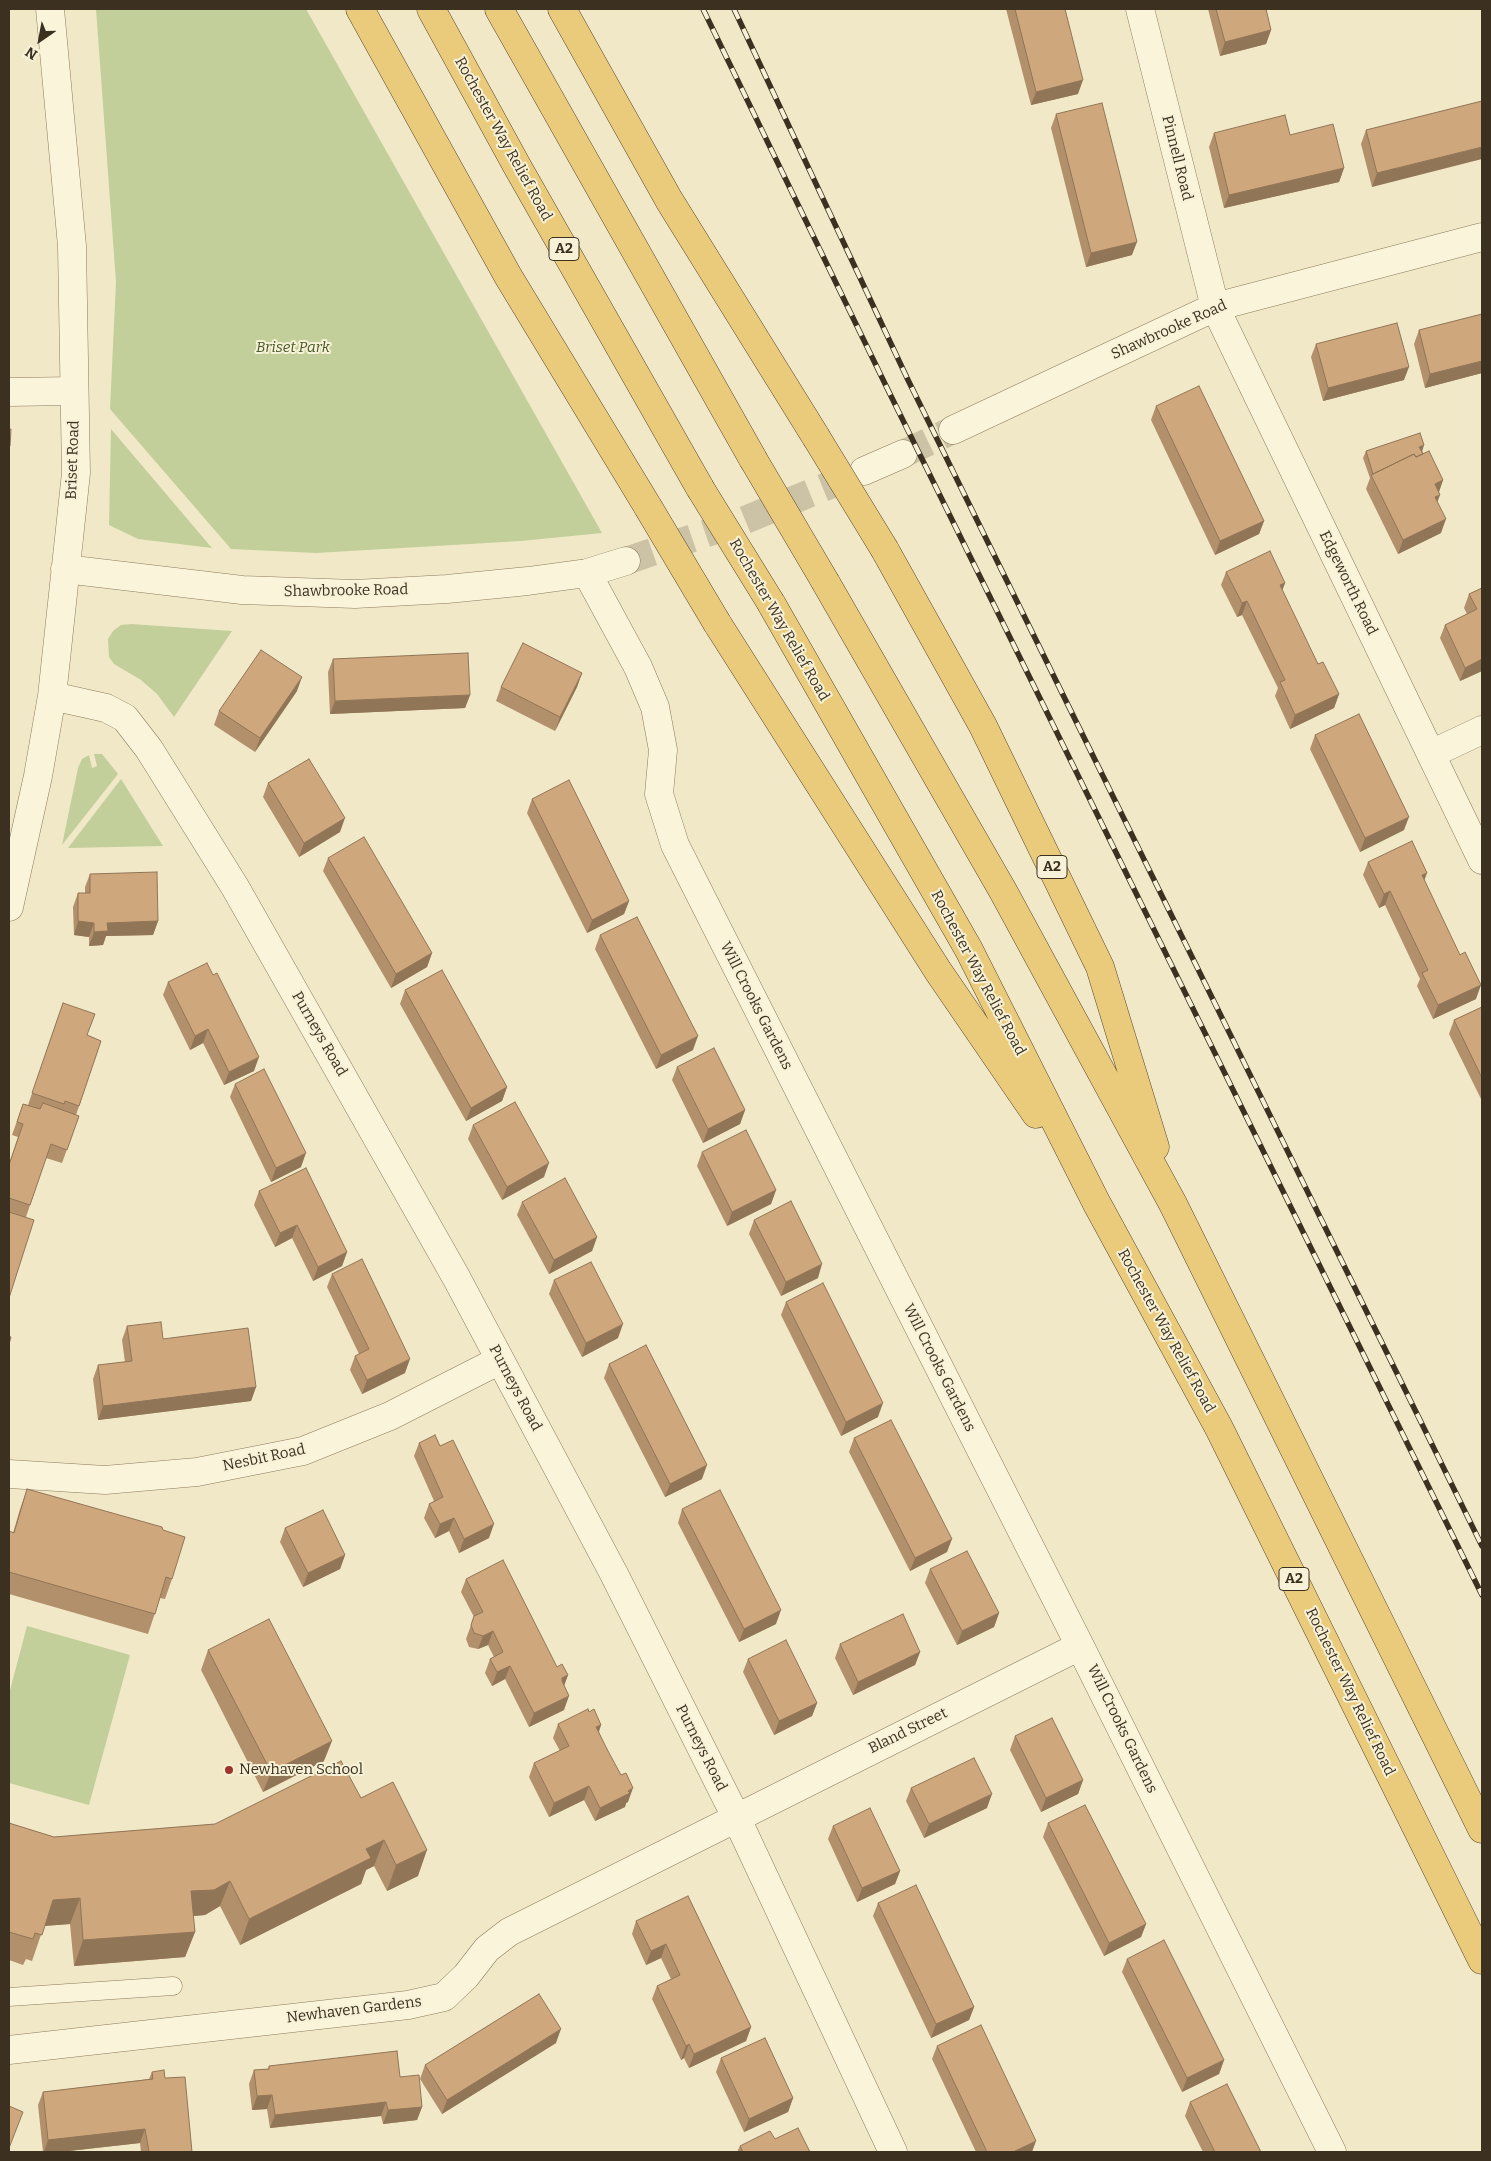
<!DOCTYPE html>
<style>
body{margin:0}
#map{position:relative;width:1491px;height:2161px;overflow:hidden;background:#f0e8c7;font-family:Bitter,serif}
canvas{display:block}
.frame{position:absolute;inset:0;border:10px solid #3c3120;pointer-events:none}
.north{position:absolute;left:15px;top:15px;width:50px;height:50px;-webkit-text-stroke:4px #f7f1d7;paint-order:stroke;rotate:213deg;font-size:14px;font-weight:700;line-height:20px;text-align:center;color:#3c3120}
.north::after{content:'';display:block;margin:auto;width:18px;height:22px;background:#3c3120;clip-path:polygon(50% 0,100% 100%,50% 72%,0 100%)}
</style>
<div id="map">
<canvas width="1491" height="2161"></canvas>
<div class="frame"></div>
<div class="north">N</div>
</div>
<script>
const context = document.querySelector('canvas').getContext('2d');
context.lineJoin = 'round';
function fill(path, color) {
  context.fillStyle = color;
  context.fill(path, 'evenodd');
}
function poly(rows) {
  const path = new Path2D();
  for (const r of rows) {
    path.moveTo(r[0], r[1]);
    for (let i = 2; i < r.length; i += 2) path.lineTo(r[i], r[i + 1]);
  }
  return path;
}
function strokePath(path, color, width, dash) {
  context.strokeStyle = color;
  context.lineWidth = width;
  context.lineCap = dash ? 'butt' : 'round';
  context.setLineDash(dash || []);
  context.stroke(path);
}
function write(font, color, halo, rows, align = 'center') {
  context.font = font + ' Bitter,serif';
  context.lineWidth = 4;
  context.setLineDash([]);
  context.textBaseline = 'middle';
  context.strokeStyle = halo;
  context.fillStyle = color;
  for (const [text, x, y, turn = 0] of rows) {
    context.save();
    context.translate(x, y);
    context.rotate((+turn || 0) * Math.PI / 180);
    context.textAlign = isNaN(turn) ? turn : align;
    if (halo) context.strokeText(text, 0, 0);
    context.fillText(text, 0, 0);
    context.restore();
  }
}
fill(poly([
 [96,9,306,9,602,533,521,541,316,553,231,549,110,409,116,282],
 [111,429,212,548,138,539,109,525],
 [131,624,232,631,174,717,157,694,141,680,114,664,109,657,108,639,113,631,121,625],
 [94,754,102,754,118,774,62,845,78,768,82,759,89,755,92,768,97,766],
 [121,779,163,846,68,848],
 [27,1626,130,1655,89,1805,9,1783,9,1694]
]), '#c3cf9a');
strokePath(poly([
 [903,454,953,430],
 [626,561,745,520,864,471]
]), '#ccc3a6', 28, [28, 14]);
const service = poly([
 [9,1997,173,1986]
]);
const minor = poly([
 [1140,9,1215,307,1482,860],
 [9,392,74,391],
 [953,430,1215,307,1482,237],
 [864,471,903,454],
 [65,569,242,590,355,594,447,589,528,581,587,573,626,561],
 [587,573,638,667,655,707,663,750,659,794,675,845,1080,1646,1332,2152],
 [52,696,106,708,125,718,149,749,235,887,456,1277,614,1574,736,1817,893,2152],
 [1431,754,1482,730],
 [9,907,38,776,52,696,76,473,72,246,50,9],
 [9,1474,105,1480,197,1472,303,1451,390,1416,500,1360],
 [9,2050,408,2005,444,1997,466,1976,487,1949,509,1932,1080,1646]
]);
const trunk = poly([
 [360,9,508,276,648,507],
 [431,9,517,166,700,488],
 [499,9,753,459],
 [562,9,669,200,816,437],
 [885,550,983,726,1100,967,1155,1147],
 [826,583,1003,891,1173,1204,1482,1829],
 [771,603,969,950,1096,1202,1219,1428,1482,1960],
 [717,623,938,971,1036,1114]
]);
strokePath(service, '#8d7b5c', 19);
strokePath(minor, '#8d7b5c', 29);
strokePath(trunk, '#5b4830', 29);
strokePath(service, '#faf4db', 18);
strokePath(minor, '#faf4db', 28);
strokePath(trunk, '#eaca7b', 28);
const rail = poly([
 [703,9,889,392,1482,1595],
 [734,9,908,380,1482,1546]
]);
strokePath(rail, '#3c3120', 5.5);
strokePath(rail, '#f7f1d7', 4, [11]);
const trunkBridge = poly([
 [816,437,885,550],
 [753,459,826,583],
 [700,488,771,603],
 [648,507,717,623]
]);
strokePath(trunkBridge, '#5b4830', 29, []);
strokePath(trunkBridge, '#eaca7b', 28);
fill(poly([
 [1006,9,1065,9,1078,94,1031,105],
 [1208,9,1266,9,1271,30,1266,44,1220,56],
 [1482,101,1372,187,1361,144,1366,130],
 [1056,114,1132,255,1086,267,1051,128],
 [1214,133,1290,135,1344,168,1339,182,1224,208,1209,147],
 [1482,314,1482,373,1425,388,1414,344,1419,330],
 [1316,344,1404,380,1323,401,1311,357],
 [1156,406,1264,521,1259,534,1215,555,1151,420],
 [1366,451,1422,451,1443,480,1439,492,1437,502,1441,533,1398,554,1366,489,1370,478,1363,458],
 [1226,572,1285,583,1282,591,1318,664,1339,694,1334,708,1290,729,1275,696,1278,688,1242,615,1237,617,1221,585],
 [1482,588,1482,671,1460,681,1440,638,1445,625,1467,614,1464,608,1469,594],
 [333,659,470,695,465,708,330,714,328,672],
 [582,673,577,687,555,731,496,701,501,687],
 [297,691,255,752,214,725,219,711],
 [1315,735,1404,830,1360,852,1310,749],
 [268,783,340,832,299,857,263,797],
 [532,799,629,901,624,914,587,933,527,813],
 [328,858,432,953,427,967,391,988,323,871],
 [1368,862,1424,881,1476,999,1433,1019,1417,986,1420,979,1385,905,1379,908,1363,875],
 [90,874,158,921,153,935,106,936,103,945,89,946,89,937,74,935,73,907,78,893,85,893,85,887],
 [600,935,693,1050,656,1069,595,949],
 [168,982,254,1071,224,1085,203,1043,190,1050,163,995],
 [405,990,507,1087,502,1101,466,1121,400,1004],
 [1482,1007,1482,1101,1449,1034,1454,1020],
 [58,1017,87,1035,101,1041,76,1115,79,1116,62,1163,46,1158,26,1217,9,1298,9,1164,18,1137,12,1135,23,1104,28,1105],
 [677,1067,745,1110,740,1124,703,1143,672,1080],
 [235,1084,301,1167,271,1182,230,1097],
 [473,1125,544,1177,502,1200,468,1139],
 [702,1152,776,1190,771,1204,727,1226,697,1166],
 [259,1191,347,1252,342,1266,313,1281,292,1238,275,1247,254,1205],
 [522,1202,597,1237,592,1251,549,1274,517,1215],
 [754,1220,818,1278,781,1296,749,1234],
 [332,1274,405,1373,362,1394,350,1370,355,1356,359,1354,327,1287],
 [554,1280,618,1338,582,1357,549,1294],
 [786,1302,878,1417,841,1436,781,1315],
 [127,1326,163,1339,256,1387,251,1401,98,1420,93,1379,98,1365,125,1362,122,1340],
 [609,1364,702,1479,665,1497,604,1378],
 [854,1438,947,1552,910,1571,849,1452],
 [419,1443,440,1446,489,1538,459,1553,449,1531,435,1538,424,1518,429,1504,434,1501,414,1456],
 [27,1489,172,1579,165,1599,160,1598,148,1634,9,1594,9,1531,13,1533,20,1509],
 [682,1509,776,1624,739,1642,678,1523],
 [285,1528,345,1555,340,1569,303,1587,280,1542],
 [930,1569,999,1613,994,1627,957,1645,925,1583],
 [466,1579,557,1667,568,1675,564,1685,564,1710,529,1727,505,1679,492,1686,485,1673,490,1659,494,1657,488,1645,478,1649,469,1647,466,1639,474,1617,461,1592],
 [840,1644,920,1652,915,1665,853,1695,835,1658],
 [208,1650,324,1761,263,1792,201,1670],
 [748,1659,817,1703,812,1716,774,1735,743,1672],
 [589,1712,601,1725,599,1732,628,1802,626,1803,625,1807,595,1821,584,1800,549,1817,529,1777,534,1763,560,1751,553,1738,558,1724],
 [1015,1736,1083,1780,1078,1794,1041,1812,1010,1750],
 [911,1788,987,1808,924,1838,906,1801],
 [361,1798,418,1876,387,1891,374,1866,366,1870,361,1884,240,1945,220,1906,205,1915,193,1916,195,1932,185,1957,74,1966,70,1924,44,1926,32,1961,26,1959,23,1965,9,1960,9,1823,54,1837,215,1824],
 [1048,1823,1146,1924,1141,1937,1104,1956,1043,1837],
 [833,1826,900,1871,895,1884,857,1902,828,1839],
 [688,1896,751,2027,746,2041,689,2068,684,2058,681,2060,652,1999,657,1986,671,1979,661,1958,646,1965,632,1934,636,1921],
 [878,1903,974,2007,969,2020,931,2038,873,1916],
 [1127,1959,1224,2060,1219,2074,1182,2092,1122,1972],
 [556,2043,442,2114,420,2079,425,2065],
 [937,2046,1032,2152,976,2152,932,2059],
 [721,2058,793,2098,788,2112,744,2132,716,2072],
 [269,2066,400,2077,422,2107,417,2120,383,2124,381,2116,270,2128,267,2109,252,2110,249,2084,254,2070,268,2069],
 [152,2072,165,2078,192,2152,141,2152,140,2143,60,2152,43,2152,38,2105,43,2092,149,2079],
 [1190,2102,1261,2152,1203,2152,1185,2116],
 [775,2139,810,2152,737,2152,740,2146]
]), '#b2906b');
fill(poly([
 [1271,30,1266,44,1220,56,1225,42],
 [1083,80,1078,94,1031,105,1036,92],
 [1482,147,1482,159,1372,187,1377,173],
 [1344,168,1339,182,1224,208,1229,195],
 [1137,242,1132,255,1086,267,1091,253],
 [1482,361,1482,373,1425,388,1430,374],
 [1409,367,1404,380,1323,401,1328,388],
 [1424,445,1422,452,1419,447],
 [1443,480,1438,494,1435,484],
 [1440,495,1435,508,1435,497],
 [1446,519,1441,533,1398,554,1403,540],
 [1264,521,1259,534,1215,555,1220,541],
 [1285,583,1280,596,1280,585],
 [1247,601,1242,615,1237,617,1242,603],
 [1482,659,1482,671,1460,681,1465,668],
 [582,673,577,687,555,731,560,717],
 [302,677,297,691,255,752,260,738],
 [1339,694,1334,708,1290,729,1295,715],
 [470,695,465,708,330,714,335,701],
 [1409,817,1404,830,1360,852,1365,838],
 [345,818,340,832,299,857,304,843],
 [1427,873,1422,887,1422,875],
 [1390,891,1385,905,1379,908,1384,894],
 [629,901,624,914,587,933,592,920],
 [78,921,94,923,89,937,74,935],
 [158,921,153,935,106,936,103,945,89,946,94,932,107,923],
 [432,953,427,967,391,988,396,974],
 [1481,985,1476,999,1433,1019,1438,1005],
 [208,1029,203,1043,190,1050,195,1036],
 [698,1036,693,1050,656,1069,661,1055],
 [259,1057,254,1071,224,1085,229,1072],
 [507,1087,502,1101,466,1121,471,1108],
 [745,1110,740,1124,703,1143,708,1129],
 [306,1153,301,1167,271,1182,276,1168],
 [549,1163,544,1177,502,1200,507,1187],
 [776,1190,771,1204,727,1226,732,1212],
 [297,1225,292,1238,275,1247,280,1233],
 [597,1237,592,1251,549,1274,554,1260],
 [347,1252,342,1266,313,1281,318,1267],
 [822,1264,818,1278,781,1296,786,1282],
 [623,1324,618,1338,582,1357,586,1343],
 [410,1359,405,1373,362,1394,367,1380],
 [256,1387,251,1401,98,1420,103,1406],
 [883,1403,878,1417,841,1436,846,1422],
 [707,1465,702,1479,665,1497,670,1484],
 [454,1518,449,1531,435,1538,440,1524],
 [494,1524,489,1538,459,1553,464,1539],
 [952,1539,947,1552,910,1571,915,1558],
 [345,1555,340,1569,303,1587,308,1573],
 [781,1610,776,1624,739,1642,744,1629],
 [999,1613,994,1627,957,1645,962,1631],
 [493,1631,488,1645,478,1649,483,1636],
 [920,1652,915,1665,853,1695,858,1682],
 [510,1666,505,1679,492,1686,497,1672],
 [568,1675,563,1689,562,1678],
 [569,1696,564,1710,529,1727,534,1713],
 [817,1703,812,1716,774,1735,779,1721],
 [601,1725,596,1738,596,1727],
 [332,1741,324,1761,263,1792,271,1772],
 [1083,1780,1078,1794,1041,1812,1046,1798],
 [589,1786,584,1800,549,1817,554,1803],
 [633,1788,628,1802,626,1803,625,1807,595,1821,600,1808],
 [992,1794,987,1808,924,1838,929,1824],
 [384,1840,374,1866,366,1870,361,1884,240,1945,249,1919,366,1849],
 [427,1850,418,1876,387,1891,396,1865],
 [900,1871,895,1884,857,1902,862,1888],
 [230,1881,220,1906,205,1915,182,1917,191,1891],
 [80,1898,70,1924,43,1926,53,1900],
 [1146,1924,1141,1937,1104,1956,1109,1943],
 [195,1932,185,1957,74,1966,83,1940],
 [666,1944,661,1958,646,1965,651,1951],
 [974,2007,969,2020,931,2038,936,2024],
 [751,2027,746,2041,689,2068,694,2054],
 [561,2029,556,2043,442,2114,447,2100],
 [689,2044,684,2058,681,2060,686,2046],
 [1224,2060,1219,2074,1182,2092,1187,2078],
 [272,2095,267,2109,252,2110,257,2096],
 [793,2098,788,2112,744,2132,749,2119],
 [386,2102,381,2116,270,2128,275,2115],
 [422,2107,417,2120,383,2124,388,2110],
 [145,2129,140,2143,60,2152,44,2152,48,2140],
 [1036,2141,1032,2152,1013,2152]
]), '#917557');
const building = poly([
 [1015,9,1065,9,1083,80,1036,92,1015,9],
 [1216,9,1266,9,1271,30,1225,42,1216,9],
 [1482,101,1482,147,1377,173,1366,130,1482,101],
 [1102,103,1137,242,1091,253,1056,114,1102,103],
 [1285,115,1290,135,1333,124,1344,168,1229,195,1214,133,1285,115],
 [1482,314,1482,361,1430,374,1419,330,1482,314],
 [1397,323,1409,367,1328,388,1316,344,1397,323],
 [1199,386,1264,521,1220,541,1156,406,1199,386],
 [9,429,11,429,10,446,9,446,9,429],
 [1420,433,1424,445,1419,447,1423,454,1416,457,1414,454,1373,474,1366,451,1420,433],
 [1429,451,1443,480,1435,484,1440,495,1435,497,1446,519,1403,540,1371,475,1414,454,1416,457,1429,451],
 [1270,551,1285,583,1280,585,1318,664,1323,662,1339,694,1295,715,1280,682,1285,680,1247,601,1242,603,1226,572,1270,551],
 [1482,588,1482,659,1465,668,1445,625,1477,609,1469,594,1482,588],
 [523,643,582,673,560,717,501,687,523,643],
 [261,650,302,677,260,738,219,711,261,650],
 [468,653,470,695,335,701,333,659,468,653],
 [1359,714,1409,817,1365,838,1315,735,1359,714],
 [309,759,345,818,304,843,268,783,309,759],
 [569,780,629,901,592,920,532,799,569,780],
 [364,837,432,953,396,974,328,858,364,837],
 [1412,841,1427,873,1422,875,1460,955,1465,952,1481,985,1438,1005,1422,973,1428,970,1390,891,1384,894,1368,862,1412,841],
 [157,872,158,921,107,923,108,931,94,932,94,923,78,921,78,893,90,893,90,874,157,872],
 [637,917,698,1036,661,1055,600,935,637,917],
 [207,963,213,975,217,973,259,1057,229,1072,208,1029,195,1036,168,982,207,963],
 [442,970,507,1087,471,1108,405,990,442,970],
 [63,1003,95,1014,87,1035,101,1041,79,1106,65,1101,64,1104,32,1093,63,1003],
 [1482,1007,1482,1078,1454,1020,1482,1007],
 [714,1048,745,1110,708,1129,677,1067,714,1048],
 [264,1069,306,1153,276,1168,235,1084,264,1069],
 [515,1102,549,1163,507,1187,473,1125,515,1102],
 [43,1103,79,1116,67,1150,51,1144,30,1205,9,1198,9,1165,23,1124,17,1122,23,1104,40,1109,43,1103],
 [746,1130,776,1190,732,1212,702,1152,746,1130],
 [306,1168,347,1252,318,1267,297,1225,280,1233,259,1191,306,1168],
 [565,1178,597,1237,554,1260,522,1202,565,1178],
 [791,1201,822,1264,786,1282,754,1220,791,1201],
 [9,1212,34,1220,9,1298,9,1212],
 [362,1259,410,1359,367,1380,355,1356,369,1349,332,1274,362,1259],
 [591,1262,623,1324,586,1343,554,1280,591,1262],
 [823,1283,883,1403,846,1422,786,1302,823,1283],
 [161,1322,163,1339,248,1328,256,1387,103,1406,98,1365,132,1361,127,1326,161,1322],
 [9,1336,11,1337,9,1344,9,1336],
 [646,1345,707,1465,670,1484,609,1364,646,1345],
 [891,1420,952,1539,915,1558,854,1438,891,1420],
 [435,1435,440,1446,453,1440,494,1524,464,1539,454,1518,440,1524,429,1504,443,1497,419,1443,435,1435],
 [27,1489,162,1527,163,1530,185,1537,172,1579,166,1577,155,1614,9,1572,9,1531,14,1533,27,1489],
 [720,1490,781,1610,744,1629,682,1509,720,1490],
 [323,1510,345,1555,308,1573,285,1528,323,1510],
 [967,1551,999,1613,962,1631,930,1569,967,1551],
 [503,1560,557,1667,562,1664,568,1675,562,1678,562,1681,569,1696,534,1713,510,1666,497,1672,490,1659,503,1652,493,1631,483,1636,474,1633,471,1625,474,1616,483,1612,466,1579,503,1560],
 [903,1614,920,1652,858,1682,840,1644,903,1614],
 [269,1619,332,1741,271,1772,208,1650,269,1619],
 [786,1640,817,1703,779,1721,748,1659,786,1640],
 [588,1709,589,1712,594,1709,601,1725,596,1727,608,1751,621,1775,626,1773,633,1788,628,1791,630,1793,600,1808,589,1786,554,1803,534,1763,569,1746,558,1724,588,1709],
 [1052,1718,1083,1780,1046,1798,1015,1736,1052,1718],
 [974,1758,992,1794,929,1824,911,1788,974,1758],
 [341,1761,361,1798,393,1782,427,1850,396,1865,384,1840,366,1849,371,1858,249,1919,230,1881,214,1890,191,1891,195,1932,83,1940,80,1898,53,1900,42,1935,35,1933,33,1939,9,1932,9,1823,54,1837,215,1824,341,1761],
 [1085,1805,1146,1924,1109,1943,1048,1823,1085,1805],
 [870,1808,900,1871,862,1888,833,1826,870,1808],
 [916,1885,974,2007,936,2024,878,1903,916,1885],
 [688,1896,751,2027,694,2054,689,2044,686,2046,657,1986,680,1975,666,1944,651,1951,636,1921,688,1896],
 [1164,1940,1224,2060,1187,2078,1127,1959,1164,1940],
 [539,1994,561,2029,447,2100,425,2065,539,1994],
 [981,2025,1036,2141,1013,2152,987,2152,937,2046,981,2025],
 [765,2038,793,2098,749,2119,721,2058,765,2038],
 [397,2051,400,2077,419,2075,422,2107,388,2110,386,2102,275,2115,272,2095,257,2096,254,2070,269,2069,269,2066,397,2051],
 [164,2070,165,2078,185,2077,192,2152,149,2152,145,2129,48,2140,43,2092,153,2079,152,2072,164,2070],
 [1227,2084,1261,2152,1215,2152,1190,2102,1227,2084],
 [9,2106,23,2112,9,2148,9,2106],
 [798,2128,810,2152,743,2152,740,2146,770,2131,775,2139,798,2128]
]);
fill(building, '#cfa77c');
strokePath(building, '#917557', 1);
for (const [x, y, r, color] of [
 [229,1770,5,"#9e352a"]
]) {
  const dot = new Path2D();
  dot.arc(x, y, r, 0, 2 * Math.PI);
  context.fillStyle = color;
  context.fill(dot);
  strokePath(dot, '#f7f1d7', 2);
}
for (const [x, y, w] of [
 [564,249,30],
 [1052,867,30],
 [1294,1579,30]
]) {
  const box = new Path2D();
  box.roundRect(x - w / 2, y - 11.5, w, 23, 4);
  context.fillStyle = '#f7f1d7';
  context.fill(box);
  strokePath(box, '#3c3120', 1);
}
write('bold 14px', '#3c3120', null, [
 ["A2",564,249],
 ["A2",1052,867],
 ["A2",1294,1579]
]);
write('15px', '#3c3120', '#f7f1d7', [
 ["Rochester Way Relief Road",503,139,61],
 ["Pinnell Road",1177,158,76],
 ["Shawbrooke Road",1169,330,-24],
 ["Briset Road",73,460,-88],
 ["Edgeworth Road",1348,583,64],
 ["Shawbrooke Road",346,591,-1],
 ["Rochester Way Relief Road",779,620,60],
 ["Rochester Way Relief Road",978,973,62],
 ["Will Crooks Gardens",756,1006,63],
 ["Purneys Road",319,1034,60],
 ["Rochester Way Relief Road",1166,1331,61],
 ["Will Crooks Gardens",939,1368,63],
 ["Purneys Road",515,1388,62],
 ["Nesbit Road",264,1458,-12],
 ["Rochester Way Relief Road",1350,1692,64],
 ["Will Crooks Gardens",1122,1729,64],
 ["Bland Street",908,1731,-26],
 ["Purneys Road",701,1748,63],
 ["Newhaven Gardens",354,2010,-7]
]);
write('italic 15px', '#475926', '#f7f1d7', [
 ["Briset Park",293,348]
]);
write('15px', '#3c3120', '#f7f1d7', [
 ["Newhaven School",239,1770]
], 'left');
</script>
